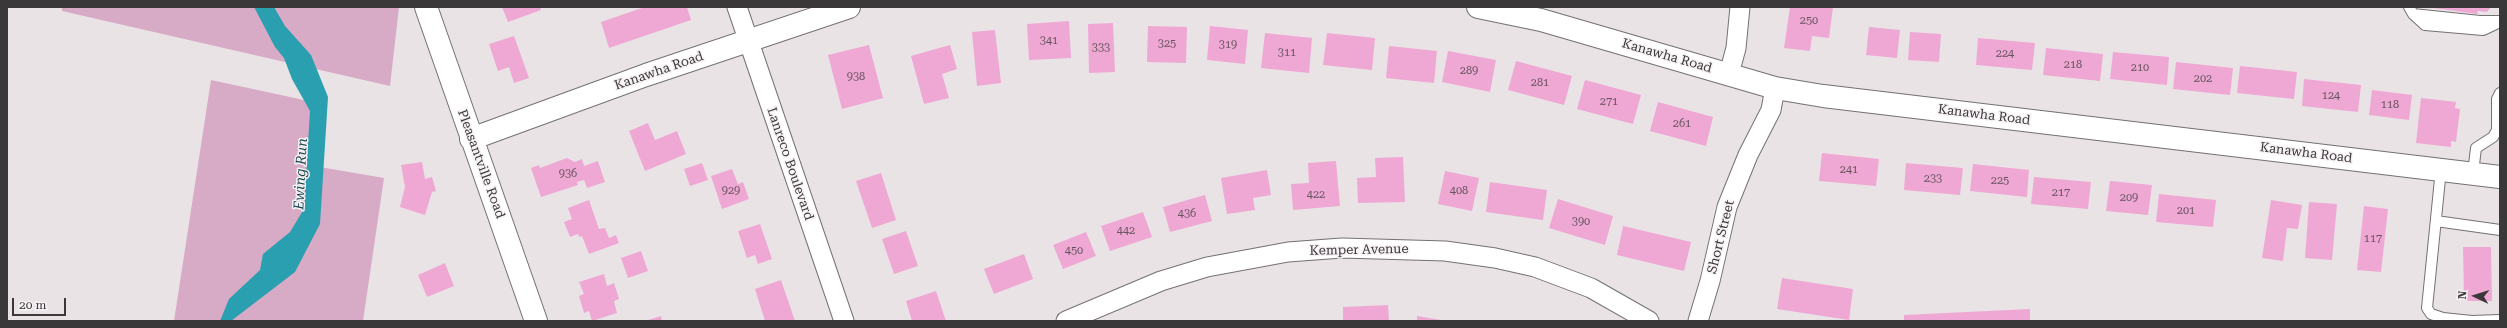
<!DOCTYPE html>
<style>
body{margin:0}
#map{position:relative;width:2507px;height:328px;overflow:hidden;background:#e9e3e6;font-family:"Roboto Serif",serif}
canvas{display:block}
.frame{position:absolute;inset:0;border:8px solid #3a3839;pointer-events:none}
.north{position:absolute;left:2455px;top:276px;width:40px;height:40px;-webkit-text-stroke:3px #f6f1f4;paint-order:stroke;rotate:274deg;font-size:11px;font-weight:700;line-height:16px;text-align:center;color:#3a3839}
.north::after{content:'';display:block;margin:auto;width:14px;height:18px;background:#3a3839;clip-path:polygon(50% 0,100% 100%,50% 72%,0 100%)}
.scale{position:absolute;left:12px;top:298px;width:54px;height:18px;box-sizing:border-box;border:2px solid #3a3839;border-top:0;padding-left:5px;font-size:12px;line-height:14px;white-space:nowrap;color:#3a3839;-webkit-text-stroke:3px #f6f1f4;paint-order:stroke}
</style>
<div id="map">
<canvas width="2507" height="328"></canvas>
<div class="frame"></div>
<div class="north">N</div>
<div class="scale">20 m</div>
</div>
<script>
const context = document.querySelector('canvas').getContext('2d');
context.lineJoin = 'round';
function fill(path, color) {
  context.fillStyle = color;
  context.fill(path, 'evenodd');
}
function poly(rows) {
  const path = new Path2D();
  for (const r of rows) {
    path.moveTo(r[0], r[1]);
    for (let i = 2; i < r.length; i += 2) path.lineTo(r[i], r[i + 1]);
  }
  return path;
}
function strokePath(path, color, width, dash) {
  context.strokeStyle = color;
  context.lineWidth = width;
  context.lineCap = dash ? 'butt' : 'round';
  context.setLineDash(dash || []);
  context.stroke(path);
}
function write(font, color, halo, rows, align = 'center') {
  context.font = font + ' "Roboto Serif",serif';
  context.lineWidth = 3;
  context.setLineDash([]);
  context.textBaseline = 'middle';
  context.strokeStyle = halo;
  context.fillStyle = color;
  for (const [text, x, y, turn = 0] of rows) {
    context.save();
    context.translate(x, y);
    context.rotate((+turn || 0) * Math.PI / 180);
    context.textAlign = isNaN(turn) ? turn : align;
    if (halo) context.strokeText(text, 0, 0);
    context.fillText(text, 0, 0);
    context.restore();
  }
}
fill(poly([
 [62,7,399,7,390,86,62,11],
 [211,80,318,103,308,165,384,178,363,321,174,321]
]), '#d7abc6');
fill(poly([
 [254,7,274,7,285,26,311,55,328,97,320,224,295,272,231,321,220,321,229,299,260,270,263,254,290,232,304,209,310,111,292,79,284,58,275,47]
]), '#2a9fb0');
fill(poly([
 [502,7,540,7,541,10,508,22],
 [645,7,687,7,691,20,609,48,601,22],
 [1790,7,1833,7,1829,38,1812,36,1810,51,1784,48],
 [2426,7,2491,7,2487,12,2478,11,2477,14],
 [1069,21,1071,58,1029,60,1027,24],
 [1113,23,1115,72,1089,73,1088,24],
 [1148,26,1187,27,1186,63,1147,62],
 [1210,26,1248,30,1245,64,1207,60],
 [1869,27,1900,30,1897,58,1866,55],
 [995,30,1001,83,977,86,972,32],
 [1910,32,1941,34,1939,62,1908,60],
 [1265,33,1312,38,1309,73,1261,68],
 [1327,33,1375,38,1372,70,1323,65],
 [514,36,529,78,514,83,509,67,498,71,489,44],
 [1978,38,2035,43,2032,70,1976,65],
 [869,45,883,98,842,109,828,55],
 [950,45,957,69,942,74,949,98,924,104,911,56],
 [1389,46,1437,51,1434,83,1386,78],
 [2046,48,2103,54,2100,81,2043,75],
 [1448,51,1496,60,1490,92,1442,82],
 [2113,52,2169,57,2167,85,2110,79],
 [1516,61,1572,76,1564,105,1508,90],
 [2176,62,2233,68,2230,95,2173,89],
 [2240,66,2297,72,2294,99,2237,93],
 [2304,79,2361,85,2358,112,2302,106],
 [1585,80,1641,95,1633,124,1577,109],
 [2372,90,2412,95,2409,120,2369,115],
 [2421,98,2456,102,2455,108,2460,109,2456,142,2451,141,2451,147,2416,143],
 [1658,102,1713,117,1706,146,1650,131],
 [648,123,655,140,677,131,686,154,645,171,629,131],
 [1822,153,1879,159,1876,186,1819,181],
 [1403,157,1405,202,1358,203,1357,178,1376,177,1375,158],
 [567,158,575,162,582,159,584,166,598,161,605,182,587,188,584,180,577,182,578,185,541,197,531,168,539,165,540,168],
 [1336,161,1340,206,1293,210,1291,184,1309,183,1308,163],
 [422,162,425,179,432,177,436,191,432,192,425,215,400,207,405,187,401,165],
 [702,163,708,180,690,186,684,169],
 [1906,163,1963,168,1960,195,1904,190],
 [1973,164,2029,170,2027,197,1970,191],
 [732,169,738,184,743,182,749,199,722,209,711,176],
 [1267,170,1271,195,1253,198,1255,210,1227,214,1221,178],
 [1445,171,1479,178,1472,211,1438,204],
 [881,173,896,220,872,228,856,181],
 [2034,177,2091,182,2088,209,2031,204],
 [2110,181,2152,185,2148,215,2106,211],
 [1490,182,1547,190,1543,220,1486,212],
 [2159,194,2216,200,2213,227,2156,222],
 [1205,195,1212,221,1170,232,1163,207],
 [1558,199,1613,216,1605,245,1549,228],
 [589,200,599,229,605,228,609,238,616,235,619,243,589,254,582,236,579,237,578,234,570,237,564,222,572,219,568,208],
 [2271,200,2302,205,2298,229,2287,228,2283,261,2262,258],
 [2309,202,2337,204,2332,260,2305,258],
 [2364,206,2388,209,2381,272,2357,270],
 [1143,212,1152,237,1110,251,1101,226],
 [760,224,772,259,758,264,755,255,747,258,738,231],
 [1623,226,1691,242,1684,271,1617,255],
 [906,231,918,266,894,274,882,239],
 [1086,232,1096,256,1063,269,1053,245],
 [2463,247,2491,247,2492,301,2464,301],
 [641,251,648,271,628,278,621,258],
 [1024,254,1033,279,994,294,984,269],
 [445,263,454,286,427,297,418,275],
 [604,274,607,286,614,283,619,299,614,301,617,313,592,321,589,311,584,313,579,296,584,294,579,282],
 [1782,278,1853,289,1849,320,1777,309],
 [781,280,795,321,765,321,755,289],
 [936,291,946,321,912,321,906,301],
 [1388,305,1389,321,1343,321,1343,307],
 [2030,309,2030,321,1904,321,1904,315],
 [661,316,662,321,645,321],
 [1417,316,1441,320,1441,321,1417,321]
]), '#efa8d4');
const lane = poly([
 [2409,7,2413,14,2425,25,2483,30,2500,22],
 [2413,14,2480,21,2499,21],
 [2441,169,2427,308,2431,314,2443,318,2472,321,2500,320],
 [2473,173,2476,148,2493,137,2497,130,2497,99,2500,93],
 [2436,221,2500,230]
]);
const street = poly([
 [737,7,844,321],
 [1729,74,1736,48,1740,7],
 [1066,321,1161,281,1207,267,1288,252,1342,248,1445,251,1495,258,1535,267,1591,288,1649,321],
 [1698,321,1710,281,1727,207,1748,155,1771,110,1775,88]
]);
const secondary = poly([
 [426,7,536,321],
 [1478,7,1541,20,1775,88,1823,96,2500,177],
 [471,139,646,75,849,7]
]);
strokePath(lane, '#757073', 12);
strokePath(street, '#757073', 21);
strokePath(secondary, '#757073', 24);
strokePath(lane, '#fff', 10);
strokePath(street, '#fff', 19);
strokePath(secondary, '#fff', 22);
write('11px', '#675460', null, [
 ["250",1809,21],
 ["341",1049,41],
 ["325",1167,44],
 ["319",1228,45],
 ["333",1101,48],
 ["311",1287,53],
 ["224",2005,54],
 ["218",2073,65],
 ["210",2140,68],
 ["289",1469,71],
 ["938",856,77],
 ["202",2203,79],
 ["281",1540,83],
 ["124",2331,96],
 ["271",1609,102],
 ["118",2390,105],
 ["261",1682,124],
 ["241",1849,170],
 ["936",568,174],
 ["233",1933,179],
 ["225",2000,181],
 ["929",731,191],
 ["408",1459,191],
 ["217",2061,193],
 ["422",1316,195],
 ["209",2129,198],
 ["201",2186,211],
 ["436",1187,214],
 ["390",1581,222],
 ["442",1126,231],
 ["117",2373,239],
 ["450",1074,251]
]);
write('13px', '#3a3839', '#f6f1f4', [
 ["Kanawha Road",1667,56,16],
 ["Kanawha Road",659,71,-19],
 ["Kanawha Road",1984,115,7],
 ["Kanawha Road",2306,153,7],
 ["Pleasantville Road",481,164,70],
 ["Lanreco Boulevard",790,164,71],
 ["Short Street",1721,237,-76],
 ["Kemper Avenue",1359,250,-1]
]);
write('italic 14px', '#17484f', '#f6f1f4', [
 ["Ewing Run",301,174,-87]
]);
</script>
